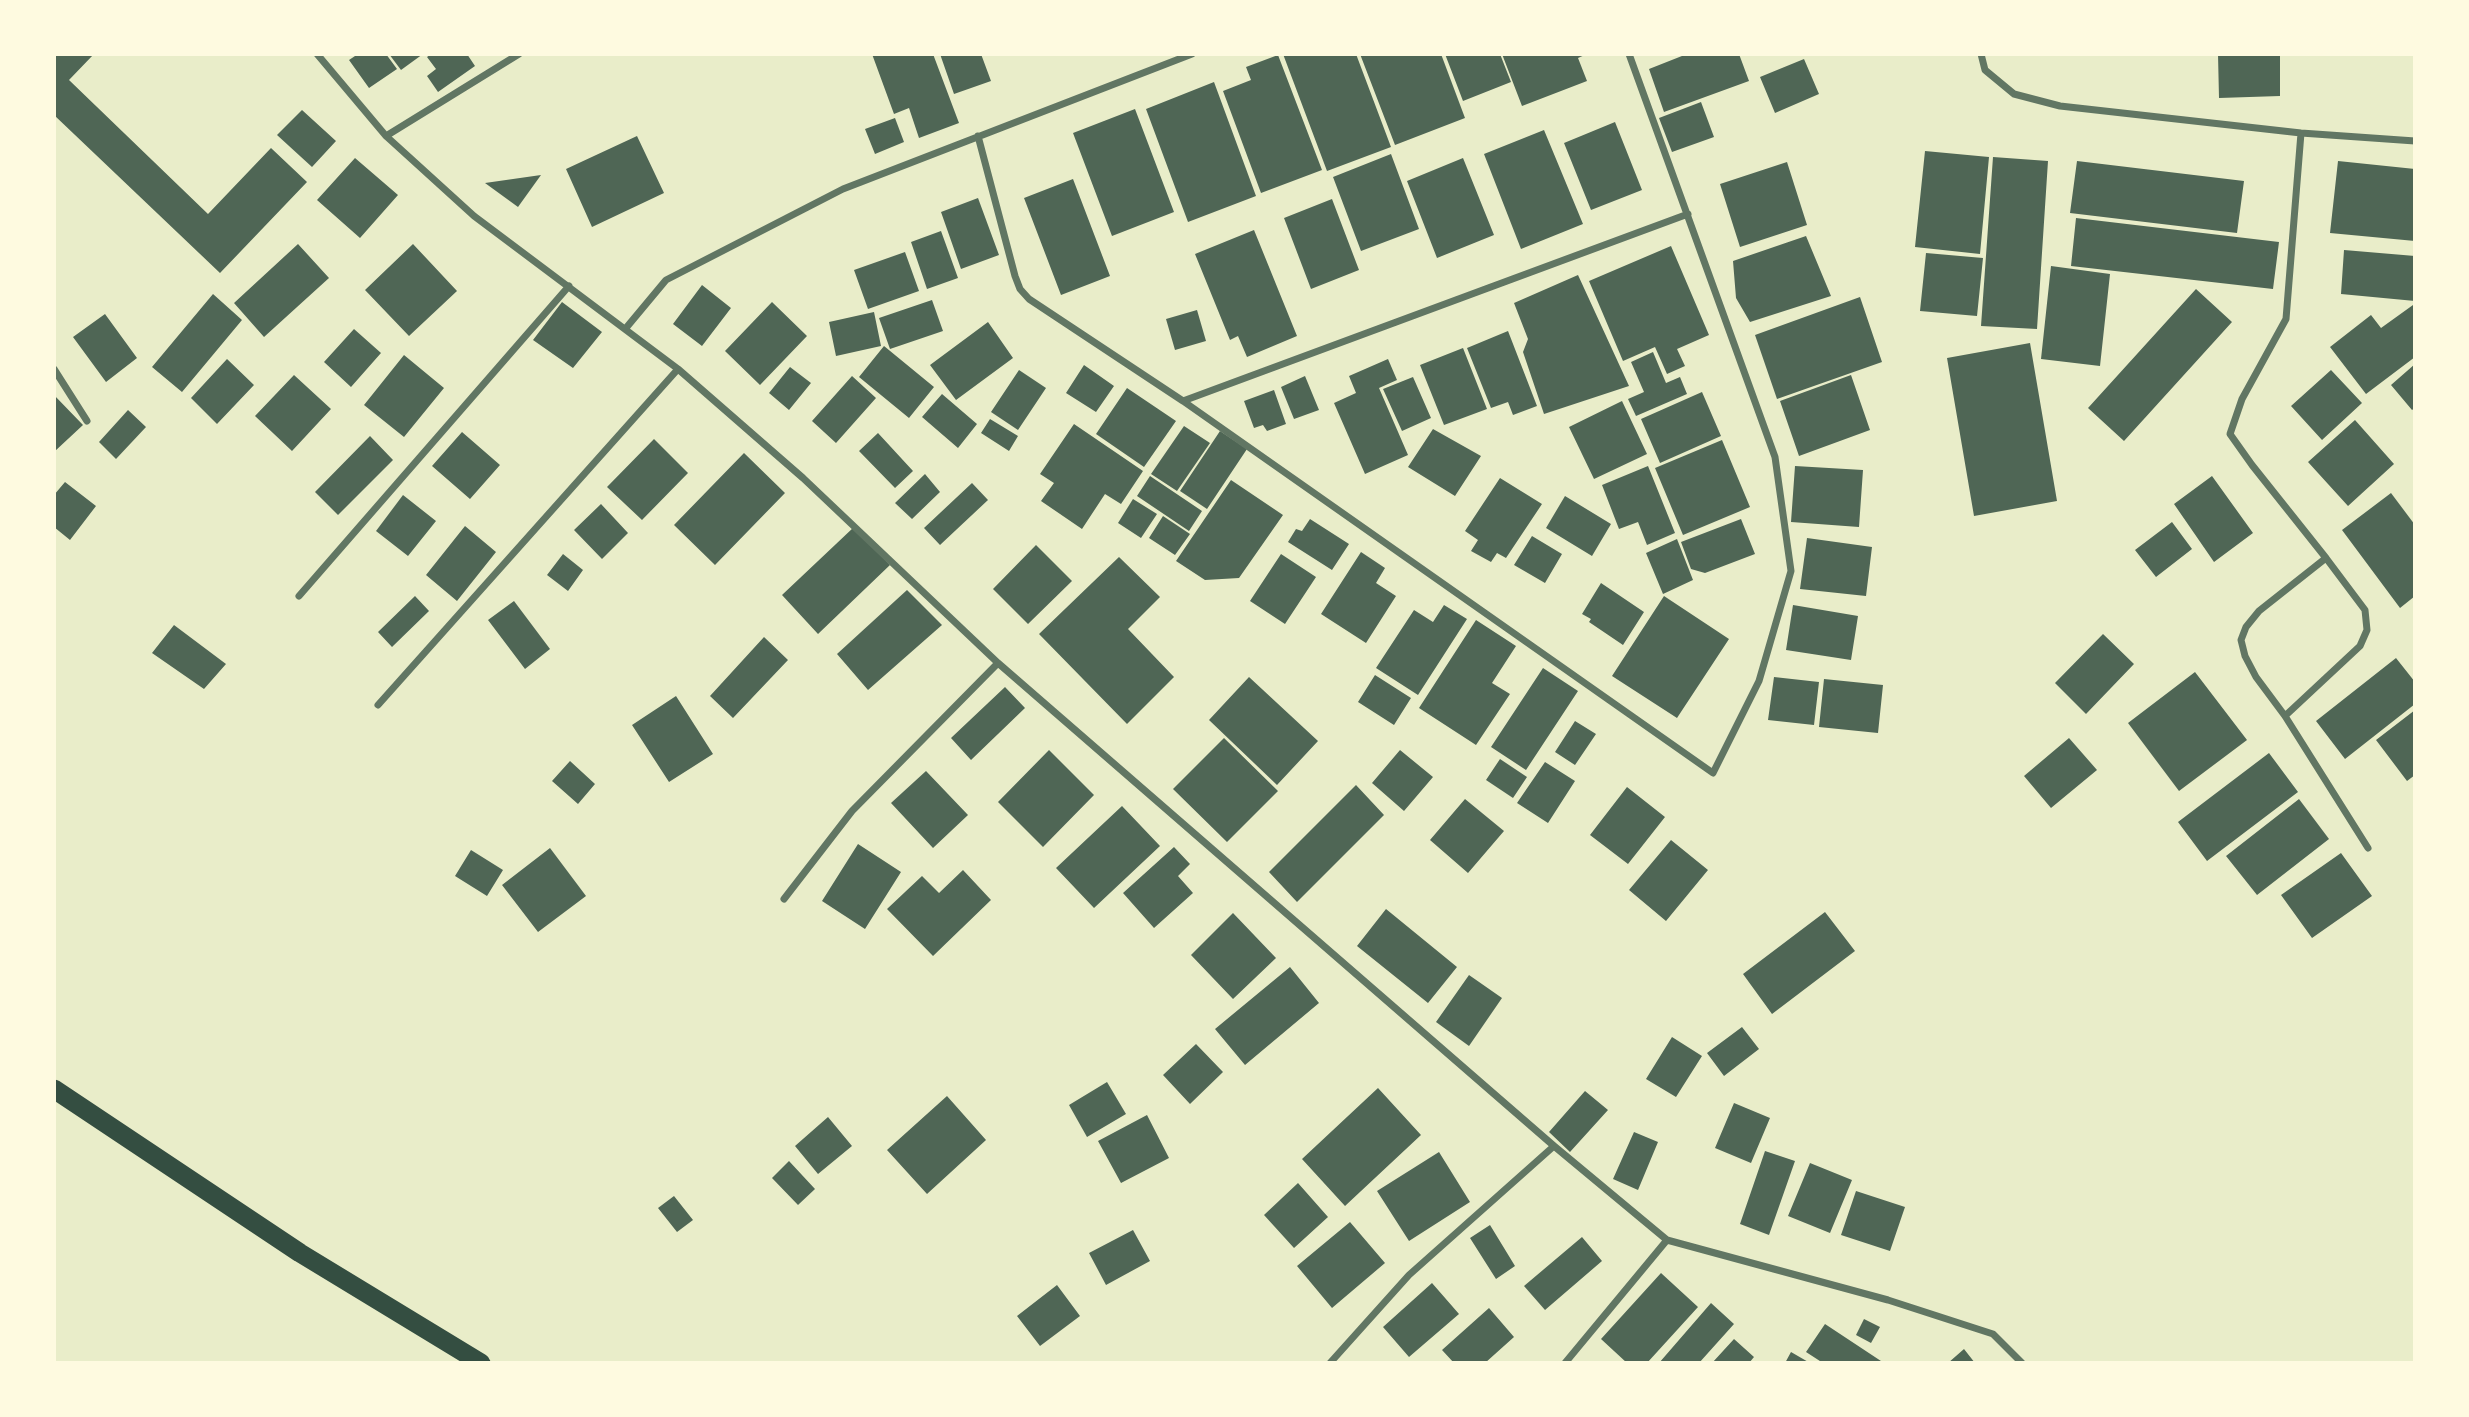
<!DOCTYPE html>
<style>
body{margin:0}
#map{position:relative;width:2469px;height:1417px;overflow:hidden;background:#e9edc9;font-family:Rubik,sans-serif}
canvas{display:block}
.frame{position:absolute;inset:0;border:56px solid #fefae0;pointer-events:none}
</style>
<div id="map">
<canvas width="2469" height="1417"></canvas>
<div class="frame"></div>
</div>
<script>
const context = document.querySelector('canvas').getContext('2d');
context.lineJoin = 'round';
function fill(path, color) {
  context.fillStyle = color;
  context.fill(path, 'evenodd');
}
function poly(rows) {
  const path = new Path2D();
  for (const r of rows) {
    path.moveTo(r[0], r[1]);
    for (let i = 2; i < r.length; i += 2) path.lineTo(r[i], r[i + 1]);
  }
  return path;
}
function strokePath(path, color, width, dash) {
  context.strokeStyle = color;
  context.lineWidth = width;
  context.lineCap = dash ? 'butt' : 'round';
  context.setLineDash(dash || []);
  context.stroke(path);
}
fill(poly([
 [54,54,94,54,69,80,208,214,271,148,307,182,220,273,54,115],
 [358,54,386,54,397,69,369,88,349,60],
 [389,54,423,54,401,70],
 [431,54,467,54,475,66,438,92,427,76,436,69,427,57],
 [872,54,933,54,959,123,919,138,909,108,894,114],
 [940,54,981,54,991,81,954,94],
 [1283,54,1356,54,1391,147,1327,171],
 [1360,54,1441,54,1465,118,1395,145],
 [1445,54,1500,54,1511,82,1463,101],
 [1502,54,1587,54,1578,58,1587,81,1522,106],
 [1687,54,1739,54,1749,81,1664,112,1649,69],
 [2218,54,2280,54,2280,96,2219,98],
 [1278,55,1322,170,1261,193,1223,91,1251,80,1246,67],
 [1804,59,1819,94,1775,113,1760,77],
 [1214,82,1256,196,1188,222,1146,109],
 [1701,102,1714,137,1672,152,1659,118],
 [1135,109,1174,212,1112,236,1073,133],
 [302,110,336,141,312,167,277,135],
 [895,118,904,142,875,154,865,129],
 [1615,122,1642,190,1591,210,1564,143],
 [1544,130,1583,224,1521,249,1484,154],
 [637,136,664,193,592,227,566,169],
 [1925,151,1989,157,1980,254,1915,247],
 [1391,154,1419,229,1361,251,1333,177],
 [1993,157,2048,161,2037,329,1981,326],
 [355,158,398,195,360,238,317,200],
 [1463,158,1494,235,1437,258,1407,181],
 [2077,161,2244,181,2237,233,2070,213],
 [2338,161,2415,169,2415,241,2330,233],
 [1787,162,1807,225,1740,247,1720,184],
 [541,175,518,207,485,183],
 [1073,179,1110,276,1061,295,1024,198],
 [978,198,999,255,961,269,941,212],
 [1332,199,1359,270,1311,289,1284,218],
 [2076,218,2279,242,2273,289,2071,266],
 [1254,230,1297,336,1247,357,1238,336,1230,340,1195,254],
 [941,231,958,278,927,289,911,242],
 [1806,236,1831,296,1750,322,1736,298,1733,261],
 [298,244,329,278,264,337,234,303],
 [413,244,457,291,409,336,365,290],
 [1671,246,1709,335,1677,349,1685,366,1667,374,1655,347,1623,361,1589,281],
 [2344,250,2415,256,2415,301,2341,294],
 [905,252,919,291,868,309,854,270],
 [1926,253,1983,258,1977,316,1920,311],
 [2051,266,2110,274,2100,366,2041,359],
 [1578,275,1629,386,1544,414,1523,352,1528,339,1514,303],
 [702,285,731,308,702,346,673,324],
 [2196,289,2232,322,2124,441,2088,408],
 [213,294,242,320,182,392,152,367],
 [1860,297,1882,362,1777,399,1755,335],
 [932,300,943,331,890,349,879,318],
 [562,302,602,332,573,368,533,340],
 [772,302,807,336,760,385,725,351],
 [2413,305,2415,357,2366,394,2330,347,2371,315,2381,328],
 [1197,310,1206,341,1175,350,1166,319],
 [874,312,881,346,836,356,829,322],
 [105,314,137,358,106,382,73,337],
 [988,322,1013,358,956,400,930,365],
 [354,329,381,353,351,387,324,362],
 [1508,331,1537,406,1513,415,1508,402,1491,408,1467,348],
 [2030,343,2057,501,1974,516,1947,358],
 [884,346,934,387,909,418,859,377],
 [1463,348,1487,409,1444,425,1420,365],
 [1653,352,1666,383,1680,377,1687,394,1636,416,1628,399,1644,392,1631,362],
 [404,355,444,388,404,437,364,405],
 [227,359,254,385,217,424,191,398],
 [1388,359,1397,380,1379,388,1408,455,1365,474,1334,403,1356,393,1349,376],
 [2415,364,2415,408,2412,410,2391,385],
 [1084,365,1114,386,1096,412,1066,393],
 [790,367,811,383,789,410,769,393],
 [1019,370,1046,388,1018,430,991,412],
 [2331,370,2362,403,2322,440,2291,406],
 [294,375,331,409,292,451,255,416],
 [1851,375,1870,430,1799,456,1780,401],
 [852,376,876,398,836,443,812,421],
 [1305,376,1319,410,1294,419,1281,387],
 [1413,377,1431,418,1402,431,1383,389],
 [1127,388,1176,421,1144,467,1096,434],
 [1274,390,1286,424,1267,431,1263,425,1254,428,1244,401],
 [1702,392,1721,436,1660,463,1641,419],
 [942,394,977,424,958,448,922,417],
 [54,395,83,425,54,452],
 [1622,401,1647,454,1594,479,1569,427],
 [128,410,146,427,116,459,99,442],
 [990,419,1018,436,1009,451,981,433],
 [2355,420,2394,464,2348,506,2308,462],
 [1074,424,1143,471,1121,504,1105,494,1082,529,1041,501,1054,483,1040,474],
 [1184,426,1210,443,1177,491,1151,474],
 [1433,429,1481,456,1455,496,1408,467],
 [1220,431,1247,449,1207,509,1180,491],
 [462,432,500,465,470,499,432,466],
 [878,433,913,471,895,488,859,451],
 [370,436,393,460,338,515,315,492],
 [654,439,688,473,642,520,607,487],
 [1722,440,1750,507,1683,535,1655,468],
 [744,453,785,493,715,565,674,525],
 [1648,466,1675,533,1647,545,1638,522,1619,529,1602,485],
 [1795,466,1863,470,1859,527,1791,522],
 [925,474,940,492,912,519,895,503],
 [1150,476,1202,511,1189,531,1137,496],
 [2212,476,2253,533,2214,562,2174,504],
 [1500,478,1542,504,1506,558,1497,553,1491,562,1471,551,1478,540,1465,531],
 [1231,480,1283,515,1239,578,1205,580,1176,561],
 [65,482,96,506,70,540,54,527,54,495],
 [972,483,988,500,940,545,924,528],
 [2391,493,2415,525,2415,596,2400,608,2342,530],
 [403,495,436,521,408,556,376,531],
 [1565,496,1611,524,1592,556,1546,528],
 [1133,499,1157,514,1141,538,1118,523],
 [601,504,628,533,602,559,574,530],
 [1163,516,1190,534,1175,555,1149,538],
 [1310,519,1349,544,1332,570,1288,542,1296,529,1302,531],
 [1741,519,1755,554,1705,573,1691,569,1681,542],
 [2172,522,2192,549,2156,577,2135,550],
 [465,526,496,552,457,601,426,575],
 [854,527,890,565,818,634,782,595],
 [1532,536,1562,554,1545,583,1514,565],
 [1807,538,1872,547,1866,596,1800,589],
 [1677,539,1693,580,1663,594,1646,553],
 [1036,545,1072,581,1028,624,993,589],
 [1361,552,1385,568,1376,583,1396,596,1366,643,1321,614],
 [563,554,583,570,568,591,547,575],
 [1281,554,1316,577,1285,624,1250,601],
 [1119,557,1160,597,1128,629,1174,677,1127,724,1039,634],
 [1601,583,1644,612,1623,645,1589,622,1591,619,1582,614],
 [907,590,942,625,868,690,837,654],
 [415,596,429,611,392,647,378,632],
 [1664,596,1729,639,1677,718,1612,676],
 [514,601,550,649,525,669,488,620],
 [1444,605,1467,619,1418,695,1376,668,1414,610,1433,622],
 [1793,605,1858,616,1851,660,1786,650],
 [1476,620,1516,646,1492,683,1510,694,1476,745,1419,708],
 [174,625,226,664,204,689,152,653],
 [2103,634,2134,664,2086,714,2055,683],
 [764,637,788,660,733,718,710,696],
 [2396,658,2415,682,2415,704,2345,759,2316,721],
 [1543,668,1578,691,1526,770,1491,747],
 [2195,672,2247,740,2179,791,2128,723],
 [1375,675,1411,698,1394,725,1358,702],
 [1249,677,1318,741,1277,785,1209,720],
 [1774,677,1819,682,1814,725,1768,720],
 [1824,679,1883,685,1878,733,1819,727],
 [1005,687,1025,708,971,760,951,738],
 [676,696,713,754,669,782,632,725],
 [2415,710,2415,775,2407,781,2376,740],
 [1575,721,1596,734,1575,765,1555,752],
 [1224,738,1278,791,1227,842,1173,789],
 [2069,738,2097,770,2051,808,2024,776],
 [1049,750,1094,795,1043,847,998,802],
 [1400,750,1433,777,1404,811,1372,783],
 [2269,753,2298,792,2207,861,2178,822],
 [1500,759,1527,777,1513,798,1486,780],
 [570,761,595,784,578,804,552,781],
 [1545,762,1575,781,1548,823,1517,803],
 [926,771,968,815,933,848,891,803],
 [1356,785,1384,815,1297,902,1269,872],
 [1627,787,1665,817,1628,864,1590,835],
 [1465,799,1504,831,1468,873,1430,840],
 [2299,799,2329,839,2257,895,2226,856],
 [1122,806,1160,846,1094,908,1056,868],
 [1671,840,1708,870,1666,921,1629,890],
 [858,844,901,872,865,929,822,901],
 [1174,847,1190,864,1178,876,1193,893,1154,928,1123,893],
 [550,848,586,896,538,932,502,885],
 [471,850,503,870,487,896,455,876],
 [2341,853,2372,896,2312,938,2281,895],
 [963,870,991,900,933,956,887,909,922,876,939,893],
 [1386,909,1457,967,1428,1003,1357,946],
 [1825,912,1855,951,1772,1014,1743,974],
 [1233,913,1276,958,1233,999,1191,955],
 [1290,967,1319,1003,1245,1065,1215,1029],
 [1469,975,1502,998,1469,1046,1436,1022],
 [1742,1027,1759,1049,1724,1076,1707,1053],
 [1672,1037,1702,1056,1676,1097,1646,1079],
 [1196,1044,1223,1072,1190,1104,1163,1075],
 [1107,1082,1126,1114,1087,1137,1069,1105],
 [1378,1088,1421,1135,1345,1206,1302,1159],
 [1585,1091,1608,1110,1570,1152,1549,1132],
 [947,1096,986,1140,927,1194,887,1150],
 [1734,1103,1770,1118,1751,1163,1715,1148],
 [1147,1115,1169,1158,1121,1183,1098,1141],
 [828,1117,852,1146,818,1174,795,1146],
 [1634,1132,1658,1142,1638,1190,1613,1179],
 [1765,1151,1795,1161,1769,1235,1740,1224],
 [1439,1152,1470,1202,1409,1241,1377,1191],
 [789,1161,815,1189,798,1205,772,1178],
 [1810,1163,1852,1180,1830,1233,1788,1216],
 [1298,1183,1328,1217,1294,1248,1264,1215],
 [1856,1191,1905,1207,1890,1251,1841,1235],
 [674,1196,693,1220,677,1232,658,1208],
 [1350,1222,1385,1263,1332,1308,1297,1266],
 [1490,1225,1515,1266,1496,1279,1470,1238],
 [1133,1230,1150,1261,1106,1285,1089,1253],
 [1582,1237,1602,1261,1545,1310,1524,1286],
 [1661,1273,1698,1307,1647,1363,1627,1363,1601,1339],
 [1432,1283,1459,1314,1409,1357,1383,1327],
 [1057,1285,1080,1316,1040,1346,1017,1316],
 [1711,1303,1734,1324,1699,1363,1659,1363],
 [1489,1308,1514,1337,1485,1363,1454,1363,1442,1350],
 [1864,1319,1880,1327,1871,1343,1856,1335],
 [1825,1324,1884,1363,1823,1363,1806,1352],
 [1734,1339,1754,1357,1749,1363,1712,1363],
 [1964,1349,1975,1363,1948,1363],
 [1791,1352,1810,1363,1785,1363]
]), '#4f6655');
strokePath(poly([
 [317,54,386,136,474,216,678,369,803,478,998,663,1554,1146,1667,1240,1888,1300,1993,1334,2022,1363],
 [1981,54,1985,70,2014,94,2060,106,2301,133,2415,141],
 [2301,133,2286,319,2242,399,2230,434,2252,465,2326,558,2365,610,2367,630,2360,646,2285,716,2256,677,2245,656,2241,640,2246,627,2259,611,2326,558],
 [386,136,519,54],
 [978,136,1015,276,1020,289,1029,299,1183,401,1713,773,1759,681,1791,571,1775,457,1629,54],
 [626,328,666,280,843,189,1192,54],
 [54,369,87,421],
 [1183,401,1688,214],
 [299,596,569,286],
 [378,705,678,369],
 [2285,716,2368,848],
 [784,899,852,811,998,663],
 [1330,1363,1409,1275,1554,1146],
 [1565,1363,1667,1240]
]), '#617663', 7);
strokePath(poly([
 [54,1089,300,1253,481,1363]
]), '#344e41', 19);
</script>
